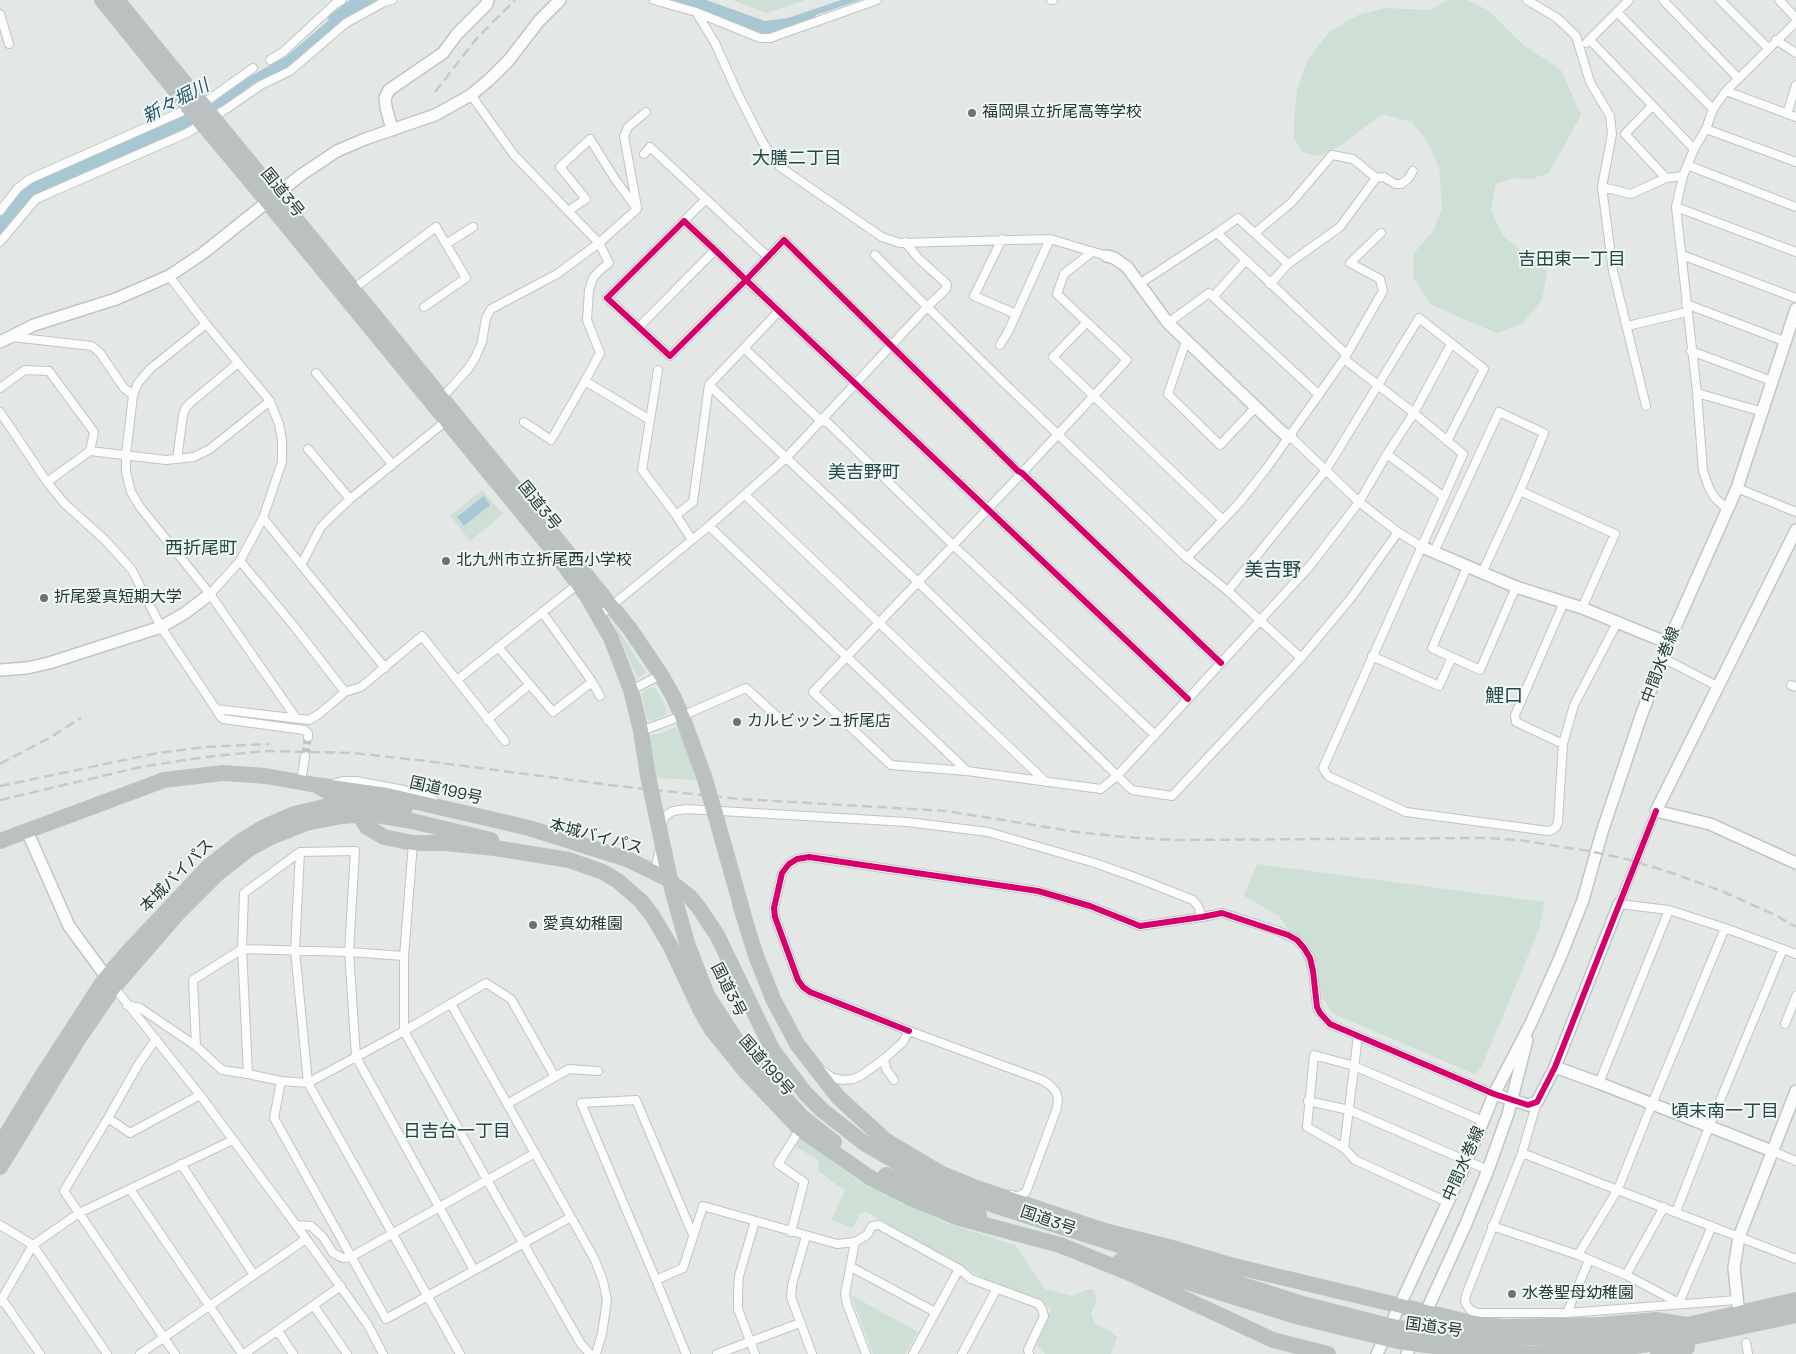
<!DOCTYPE html>
<meta charset="utf-8">
<style>
body{margin:0}
canvas{display:block;background:#e3e8e6}
</style>
<canvas width="1796" height="1354"></canvas>
<script>
const context = document.querySelector('canvas').getContext('2d');
context.lineJoin = 'round';
function fill(path, color) {
  context.fillStyle = color;
  context.fill(path, 'evenodd');
}
function poly(rows) {
  const path = new Path2D();
  for (const r of rows) {
    path.moveTo(r[0], r[1]);
    for (let i = 2; i < r.length; i += 2) path.lineTo(r[i], r[i + 1]);
  }
  return path;
}
function strokePath(path, color, width, dash) {
  context.strokeStyle = color;
  context.lineWidth = width;
  context.lineCap = dash ? 'butt' : 'round';
  context.setLineDash(dash || []);
  context.stroke(path);
}
function write(font, color, halo, rows, align = 'center') {
  context.font = font + ' "Space Grotesk","Noto Sans JP",sans-serif';
  context.lineWidth = 4;
  context.setLineDash([]);
  context.textBaseline = 'middle';
  context.strokeStyle = halo;
  context.fillStyle = color;
  for (const [text, x, y, turn = 0] of rows) {
    context.save();
    context.translate(x, y);
    context.rotate((+turn || 0) * Math.PI / 180);
    context.textAlign = isNaN(turn) ? turn : align;
    if (halo) context.strokeText(text, 0, 0);
    context.fillText(text, 0, 0);
    context.restore();
  }
}
fill(poly([
 [732,0,806,0,766,13],
 [1447,0,1466,0,1488,10,1522,44,1561,70,1581,115,1549,173,1531,179,1515,178,1496,184,1491,210,1503,236,1547,271,1542,300,1522,324,1497,333,1472,323,1430,304,1413,277,1414,253,1433,231,1442,208,1439,167,1429,145,1412,122,1382,114,1340,146,1318,156,1303,152,1294,139,1294,118,1297,89,1308,59,1330,31,1358,15,1385,8,1431,10],
 [482,490,503,514,470,541,450,516],
 [613,622,645,671,645,673,639,677,637,676,633,669],
 [651,687,657,690,666,708,665,715,654,721,650,720,647,718,642,695,644,690],
 [675,727,678,730,691,758,697,780,655,778,650,738,652,734,660,734],
 [1257,864,1545,902,1539,930,1482,1066,1474,1074,1332,1013,1310,979,1299,945,1279,916,1244,896],
 [794,1132,858,1181,946,1223,1015,1245,1045,1289,1072,1296,1086,1290,1093,1289,1097,1300,1091,1313,1094,1323,1110,1331,1117,1337,1111,1354,1045,1354,1037,1345,1051,1309,1039,1299,989,1281,867,1212,860,1213,853,1228,831,1220,845,1191,818,1171,819,1161,789,1142],
 [851,1295,918,1332,905,1354,873,1354]
]), '#cee0d6');
fill(poly([
 [350,0,377,0,343,21,287,68,254,83,246,89,245,92,187,129,109,166,35,197,0,237,0,213,26,185,211,104,247,78,287,56,329,20,327,17],
 [666,0,706,0,765,21,788,18,841,0,860,0,816,15,814,19,767,34,756,32,687,6],
 [484,496,490,505,464,526,457,517]
]), '#a7c7d3');
strokePath(poly([
 [305,756,308,737]
]), '#bdc5c3', 8, [8, 4]);
const street = poly([
 [654,0,696,12,760,38,770,38,877,0],
 [1051,0,1053,0],
 [1527,0,1557,18,1576,36,1590,82,1610,116,1612,134,1602,187,1613,271,1646,406],
 [1663,0,1738,78],
 [1720,0,1768,48],
 [1779,0,1796,18],
 [696,12,715,43,738,94,763,143,780,167,882,237,900,243,1050,239,1107,256],
 [1617,12,1713,109],
 [0,14,9,44],
 [1590,40,1694,149],
 [1776,40,1796,53],
 [1586,43,1629,0],
 [270,60,283,52,335,4,342,0],
 [1726,91,1796,117],
 [471,95,514,155,599,243,609,263,599,271,593,278,589,290,587,320,600,353,585,381,551,440,524,422],
 [1652,106,1625,134,1666,178],
 [1787,114,1796,85],
 [1706,129,1796,162],
 [644,154,650,147,768,257],
 [1687,165,1796,207],
 [1602,187,1631,194,1666,178,1683,176],
 [637,207,624,136,628,127,646,112],
 [1676,207,1796,252],
 [0,211,18,188,30,179,208,100,253,68],
 [684,221,705,200],
 [1217,233,1238,218,1288,264,1270,284],
 [1255,233,1292,202,1332,155,1353,159,1376,178,1384,177,1395,184,1401,184,1408,179,1413,171],
 [1002,239,974,296,1016,314],
 [0,242,36,199,187,133,223,111,261,85,290,71,346,23,384,2,392,0],
 [446,244,473,227],
 [1092,252,1064,274,1057,294,1127,360,1022,473,813,692,891,765,967,771,1101,789,1118,775,1310,566,1359,502,1387,454,1414,413,1451,344],
 [875,255,1002,381,1187,558,1228,591,1301,658],
 [1682,255,1796,298],
 [1288,264,1340,227,1376,178],
 [169,276,206,324,270,401,279,424,282,440,282,462,263,518,240,561,210,594],
 [1139,284,1217,233,1346,354],
 [353,289,436,227,466,278,424,307],
 [1214,296,1246,260],
 [1686,304,1784,341],
 [1087,322,1053,357,1223,520],
 [1168,323,1209,293,1319,395],
 [206,324,150,369,138,383,133,395,126,455,126,472,131,492,140,507,210,594,296,718],
 [1627,326,1687,312],
 [638,328,715,250],
 [12,337,92,346,100,353,124,388,133,395],
 [1186,341,1168,394,1220,445,1256,407],
 [1000,345,1008,332,1050,239],
 [744,348,821,421,827,422,953,545,1155,735],
 [1691,351,1772,381],
 [1344,359,1414,413,1463,454,1323,768,1328,776,1406,812,1548,831,1552,830,1556,827,1558,822,1563,744,1574,705,1618,621],
 [658,370,642,470,676,515,692,540],
 [316,373,392,464],
 [585,381,650,420],
 [709,385,918,582,1132,790,1172,796,1301,658,1351,598,1398,532],
 [0,388,25,370,49,371,94,432,90,451],
 [1697,393,1763,412],
 [440,400,468,369,475,358,482,342,486,318,491,309,557,274,599,243,637,209,615,179,590,139,560,167,586,199,568,211],
 [0,412,47,482,64,503,105,540,132,570,161,627,216,709,309,720,319,714,345,692,361,687,422,636,505,741],
 [1291,437,1359,502,1398,532,1422,547],
 [308,449,350,499],
 [1387,454,1444,497],
 [177,459,183,415,185,409,189,404,238,363],
 [47,482,90,451,166,460,194,457,210,449,270,401],
 [1737,488,1796,512],
 [745,495,1046,782],
 [1728,510,1715,498,1709,488,1703,471,1697,393,1676,207,1683,176,1694,149,1706,129,1713,109,1726,91,1796,22],
 [676,515,693,502,709,385,779,311],
 [263,518,385,668],
 [709,526,967,771],
 [1434,552,1499,412,1544,433,1520,491,1615,534,1582,608],
 [1187,558,1240,502,1266,469,1344,359,1383,291,1380,279,1350,263,1381,233],
 [240,561,294,626,345,692],
 [301,565,321,527,332,516,350,499,446,421],
 [1467,567,1432,648,1480,670,1516,587],
 [1482,573,1520,491],
 [1228,591,1326,470,1419,318,1484,369,1447,441],
 [542,612,591,680,600,696],
 [599,616,709,526,786,458,928,306,946,289,947,284,919,259,905,242],
 [498,647,553,712,592,682],
 [1372,656,1439,686,1452,657],
 [1663,658,1717,686],
 [457,680,578,584],
 [1791,685,1796,687],
 [631,690,661,675],
 [1188,699,746,280,715,250,684,221,607,298,670,356,746,280,784,240,1018,471,1022,473,1221,663],
 [216,709,220,716,223,719,304,730,308,733,308,737],
 [487,720,529,685],
 [641,731,682,716,746,688,782,721],
 [1563,744,1516,722,1515,715,1564,602],
 [301,782,305,756],
 [332,784,343,781,356,781,404,790,433,799],
 [1656,811,1619,904,1669,910,1725,928,1796,954],
 [662,827,664,818,668,814,673,811,687,809,907,822,988,832,1095,863,1137,878,1193,900,1198,906,1202,917],
 [413,843,404,956,404,1031,487,1180,581,1344,590,1354],
 [300,852,295,950,308,1083,460,1354],
 [655,871,660,848],
 [114,987,200,1095,296,1225,368,1325,383,1354],
 [451,1004,595,1260,603,1281,607,1300,602,1334,596,1354],
 [127,1005,140,1008,196,1046,222,1070,248,1074,281,1081,308,1083,404,1031,486,983,511,999,555,1077],
 [1785,1024,1796,996],
 [909,1031,810,992,803,987,798,980,775,917,774,908,782,873,789,864,797,859,809,857,1038,891,1090,906,1140,926,1202,917,1222,913,1278,931,1297,940,1304,948,1310,958,1313,971,1317,1007,1320,1013,1330,1024,1494,1094],
 [156,1039,138,1065,108,1118,64,1191,175,1354],
 [196,1046,193,980,242,949,349,952,404,956],
 [884,1059,886,1069,894,1080],
 [823,1071,833,1078,843,1080,853,1079,862,1075,884,1059,903,1042,909,1031,1042,1080,1050,1085,1056,1092,1058,1099,1057,1108,1026,1192,1017,1197,1012,1195],
 [248,1074,242,949,244,893,300,852,355,851,349,952,356,1057,474,1270],
 [281,1081,274,1118,386,1319,571,1217],
 [1599,1083,1669,910],
 [1308,1101,1349,1110,1488,1170],
 [1537,1102,1522,1153,1466,1295,1465,1302,1470,1310,1477,1313,1567,1313,1737,1300],
 [507,1104,569,1069,598,1071],
 [108,1118,130,1133,200,1095],
 [1344,1148,1358,1036],
 [1772,1151,1796,1161],
 [1522,1153,1796,1259],
 [181,1164,254,1275],
 [130,1189,242,1354],
 [1447,1202,1355,1160,1344,1148,1307,1127,1314,1055,1354,1066,1483,1121],
 [1676,1212,1709,1127,1783,949],
 [0,1225,33,1245,107,1354],
 [296,1225,311,1226,323,1237,333,1253,343,1258,351,1257,535,1153],
 [1492,1226,1578,1255,1626,1275,1679,1303,1712,1226],
 [791,1232,804,1182,778,1164,800,1129],
 [806,1236,792,1285,791,1297,812,1354],
 [855,1242,845,1294,847,1304,866,1354],
 [1578,1255,1618,1189,1652,1104,1725,928],
 [851,1267,935,1312],
 [1626,1275,1664,1207],
 [656,1280,683,1268,703,1206,837,1244,855,1242,867,1235,872,1226,879,1225,959,1269,971,1279,1039,1304,1042,1309,1044,1316,1028,1350,1029,1354],
 [2,1299,40,1354],
 [0,1302,33,1245,79,1213,233,1140],
 [314,1306,347,1354],
 [1567,1313,1589,1260],
 [278,1331,293,1354],
 [1746,1343,1748,1354],
 [140,1354,306,1239],
 [244,1354,341,1286],
 [686,1354,656,1280,581,1103,636,1100,693,1235],
 [717,1354,800,1323],
 [755,1354,738,1309,738,1293,739,1276,755,1221],
 [913,1354,959,1269],
 [962,1354,996,1290]
]);
const secondary = poly([
 [392,130,386,107,385,98,389,90,443,53,457,34,487,4,488,0],
 [1107,256,1114,258,1127,267,1168,323,1283,433,1291,437],
 [0,342,34,325,116,299,169,276,202,254,301,175,337,151,365,139,435,115,471,95,489,80,509,60,539,21,560,0],
 [1796,530,1656,811,1710,824,1796,863],
 [1422,547,1516,587,1582,608,1668,643],
 [0,670,27,668,49,663,161,627,185,613,210,594],
 [27,831,69,926,110,982],
 [1555,1067,1599,1083,1772,1151],
 [1494,1094,1528,1105,1537,1102,1555,1067,1619,904],
 [1738,1306,1734,1268,1739,1237,1796,1091],
 [1377,1354,1467,1161,1494,1094,1531,1023,1560,958,1583,900,1602,832,1640,719,1668,643,1737,488,1796,309],
 [1407,1354,1465,1226,1488,1170,1508,1114,1527,1040]
]);
const highway = poly([
 [102,0,187,105],
 [117,0,197,98],
 [247,159,630,629,661,675,673,696,682,716,704,776],
 [238,166,555,553,587,596,611,638,631,690,641,731,648,776],
 [316,785,336,797,361,818,367,827,384,837,413,843,444,843,495,848,569,860,603,872,618,881,641,901,652,915,671,947,701,1011,712,1030,746,1072,800,1129,869,1177,911,1198,959,1218,1060,1245,1127,1272,1273,1340,1328,1354],
 [358,803,376,803,405,808],
 [370,814,412,821,491,840],
 [716,817,743,913],
 [0,841,164,780,223,773,266,776,316,785,387,795,529,828,627,859,666,878,690,897,699,908,717,935,772,1049,805,1093,822,1110,864,1143,921,1176],
 [740,904,755,953,773,999,797,1044,838,1097,885,1140,942,1174,974,1187,1105,1231,1169,1247,1230,1265,1468,1322,1501,1327,1600,1325,1656,1320,1687,1325],
 [687,943,707,995,738,1043,756,1067,802,1117,834,1142],
 [0,1145,42,1076,106,977,128,952,208,867,241,841,264,827,294,814,332,805],
 [0,1167,77,1041,114,987,179,912,216,875,249,849,271,837,306,823,342,816],
 [914,1171,921,1176,996,1206,1303,1304],
 [886,1175,915,1189,979,1215],
 [1120,1261,1299,1317],
 [1468,1336,1556,1338,1602,1337,1687,1325,1796,1300],
 [1468,1351,1536,1354,1605,1350,1679,1340,1796,1315],
 [1658,1354,1687,1347]
]);
strokePath(street, '#c0c5c3', 10);
strokePath(secondary, '#c0c6c4', 14);
strokePath(highway, '#bcc4c3', 16);
strokePath(street, '#fbfcfb', 8);
strokePath(secondary, '#fbfcfb', 11);
strokePath(highway, '#bbc1c1', 14);
strokePath(poly([
 [435,92,477,38,515,0],
 [0,764,49,738,81,718],
 [0,786,158,753,206,747,269,744],
 [0,800,141,767,205,757,264,751,353,753,426,761,618,786,740,799,947,811,1077,832,1124,837,1173,840,1486,838,1518,840,1589,851,1630,860,1672,873,1724,892,1775,915,1796,927]
]), '#c6cac9', 2.5, [10, 5]);
const highwayBridge = poly([
 [197,98,247,159],
 [187,105,238,166],
 [648,776,672,889,687,943],
 [704,776,716,817],
 [332,805,358,803],
 [342,816,370,814],
 [1303,1304,1397,1328,1433,1333,1468,1336],
 [1299,1317,1398,1341,1468,1351]
]);
strokePath(highwayBridge, '#bcc4c3', 16, []);
strokePath(highwayBridge, '#bbc1c1', 14);
strokePath(poly([
 [1188,699,746,280,715,250,684,221,607,298,670,356,746,280,784,240,1018,471,1022,473,1221,663],
 [909,1031,810,992,803,987,798,980,775,917,774,908,782,873,789,864,797,859,809,857,1038,891,1090,906,1140,926,1202,917,1222,913,1288,935,1297,940,1304,948,1310,958,1313,971,1317,1007,1320,1013,1330,1024,1494,1094,1528,1105,1537,1102,1555,1067,1656,811]
]), '#d6006c', 6);
for (const [x, y, r, color] of [
 [972,113,5,"#667674"],
 [446,561,5,"#667674"],
 [44,598,5,"#667674"],
 [737,722,5,"#667674"],
 [533,925,5,"#667674"],
 [1512,1294,5,"#667674"]
]) {
  const dot = new Path2D();
  dot.arc(x, y, r, 0, 2 * Math.PI);
  context.fillStyle = color;
  context.fill(dot);
  strokePath(dot, '#f1f7f5', 2);
}
write('16px', '#233936', '#f1f7f5', [
 ["福岡県立折尾高等学校",982,113],
 ["北九州市立折尾西小学校",456,561],
 ["折尾愛真短期大学",54,598],
 ["カルビッシュ折尾店",747,722],
 ["愛真幼稚園",543,925],
 ["水巻聖母幼稚園",1522,1294]
], 'left');
write('16px', '#233936', '#f1f7f5', [
 ["国道3号",282,193,51],
 ["国道3号",539,506,51],
 ["中間水巻線",1661,665,-69],
 ["国道199号",446,791,13],
 ["本城バイパス",596,837,15],
 ["本城バイパス",177,876,-45],
 ["国道3号",728,990,63],
 ["国道199号",766,1066,49],
 ["中間水巻線",1464,1164,-66],
 ["国道3号",1048,1221,19],
 ["国道3号",1434,1328,8]
]);
write('italic 18px', '#235870', '#f1f7f5', [
 ["新々堀川",176,102,-28]
]);
write('18px', '#214945', '#f1f7f5', [
 ["大膳二丁目",797,159],
 ["吉田東一丁目",1572,260],
 ["美吉野町",864,473],
 ["西折尾町",201,549],
 ["頃末南一丁目",1725,1112],
 ["日吉台一丁目",457,1132]
]);
write('19px', '#214945', '#f1f7f5', [
 ["美吉野",1273,571],
 ["鯉口",1504,697]
]);
</script>
